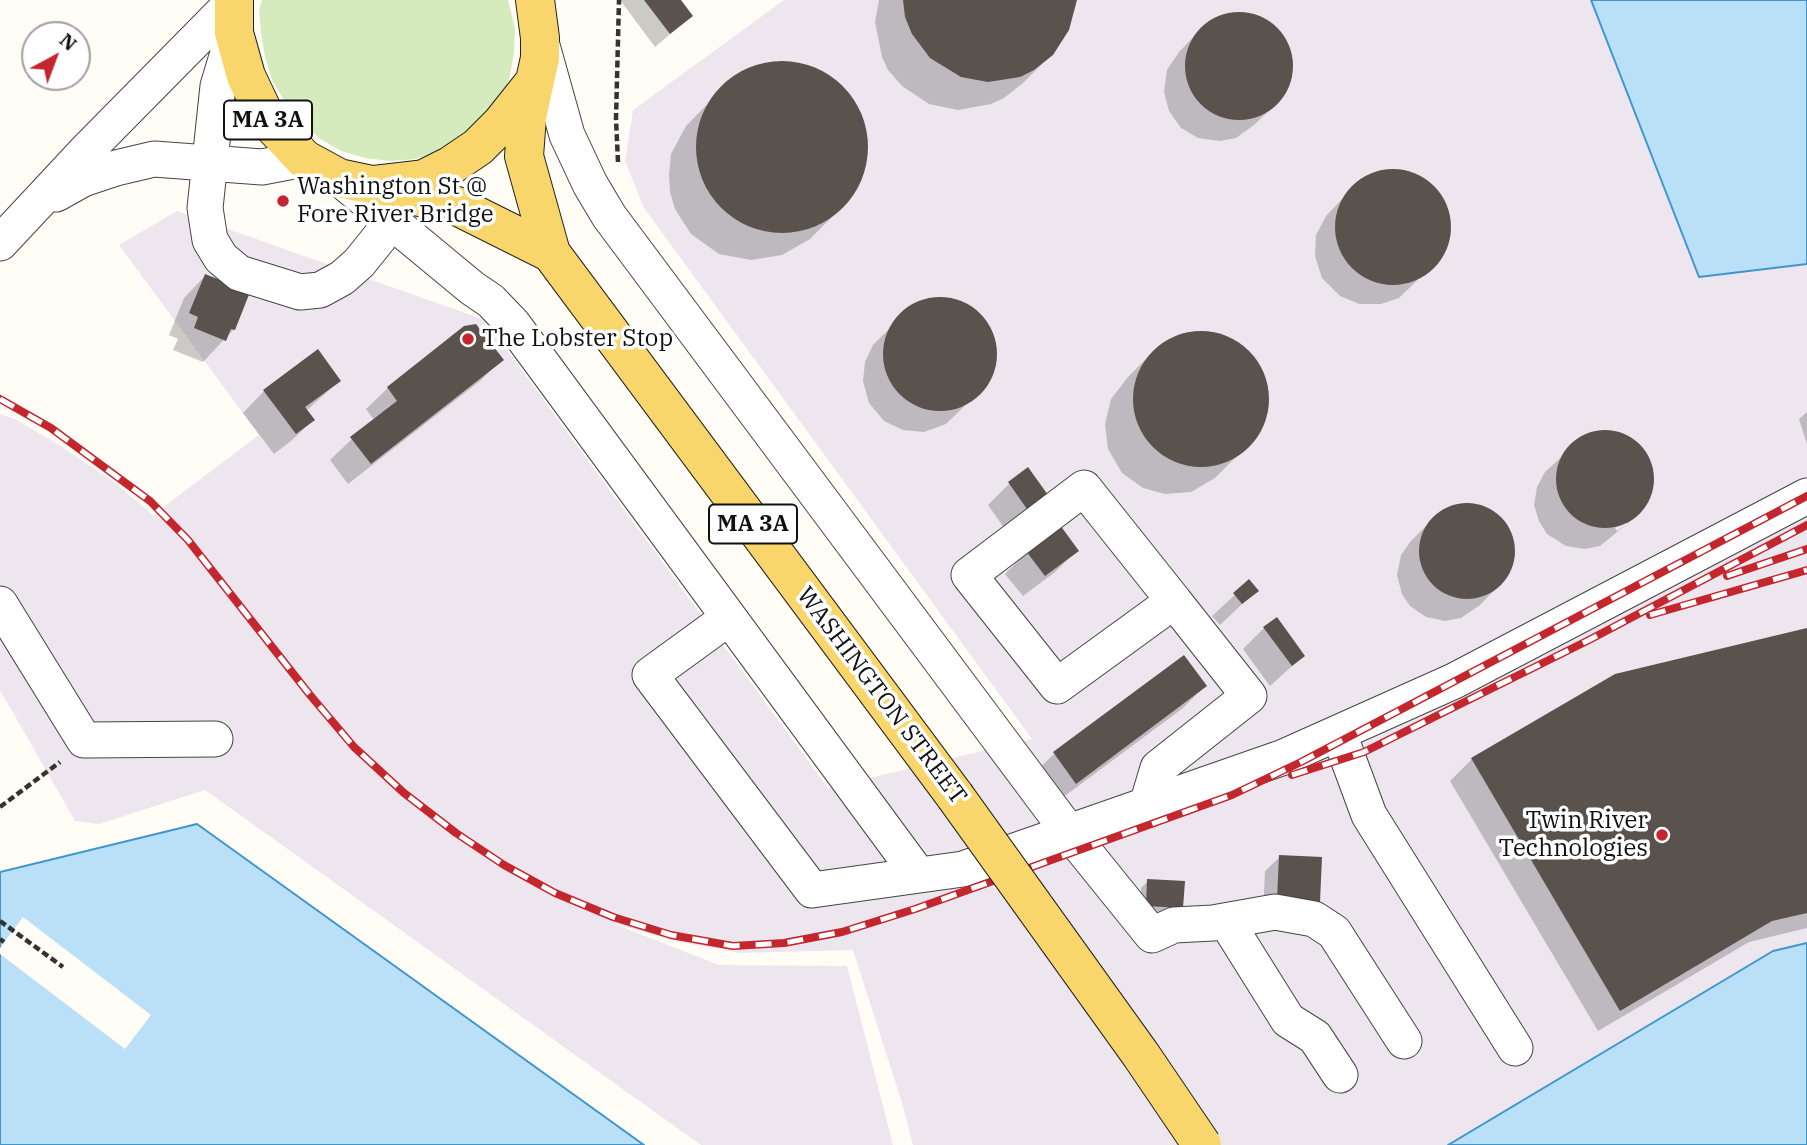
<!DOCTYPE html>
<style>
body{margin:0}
#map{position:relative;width:1807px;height:1145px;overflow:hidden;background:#fffdf5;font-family:"IBM Plex Serif",serif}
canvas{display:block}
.north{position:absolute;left:21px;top:21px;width:70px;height:70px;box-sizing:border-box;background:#fff;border:2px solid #a0a0a0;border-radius:50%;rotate:41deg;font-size:19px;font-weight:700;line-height:28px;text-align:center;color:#111}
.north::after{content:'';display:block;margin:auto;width:24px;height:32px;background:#c4262e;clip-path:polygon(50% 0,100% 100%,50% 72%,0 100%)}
</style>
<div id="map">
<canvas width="1807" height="1145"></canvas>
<div class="north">N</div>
</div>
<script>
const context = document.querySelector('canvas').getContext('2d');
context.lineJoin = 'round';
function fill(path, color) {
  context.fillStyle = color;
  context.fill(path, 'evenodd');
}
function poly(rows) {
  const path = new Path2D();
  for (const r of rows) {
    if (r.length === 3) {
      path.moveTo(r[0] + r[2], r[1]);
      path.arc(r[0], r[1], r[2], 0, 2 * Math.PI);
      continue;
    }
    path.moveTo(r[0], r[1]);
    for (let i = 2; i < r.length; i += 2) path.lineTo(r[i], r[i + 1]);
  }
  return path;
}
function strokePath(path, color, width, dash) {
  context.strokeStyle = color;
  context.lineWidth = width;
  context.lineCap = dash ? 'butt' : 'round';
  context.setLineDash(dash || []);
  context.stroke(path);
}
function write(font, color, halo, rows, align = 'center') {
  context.font = font + ' "IBM Plex Serif",serif';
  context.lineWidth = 7;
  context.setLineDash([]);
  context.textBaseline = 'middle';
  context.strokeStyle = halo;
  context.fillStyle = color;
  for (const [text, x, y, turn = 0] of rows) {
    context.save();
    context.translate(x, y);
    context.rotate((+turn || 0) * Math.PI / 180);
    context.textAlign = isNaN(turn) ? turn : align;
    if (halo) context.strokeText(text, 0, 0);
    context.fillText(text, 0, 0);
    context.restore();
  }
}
fill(poly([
 [784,0,1591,0,1699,277,1807,264,1807,943,1773,951,1448,1145,913,1145,902,1103,853,950,740,953,674,941,612,923,719,965,847,966,893,1145,701,1145,205,790,99,824,75,821,0,690,0,414,15,419,59,445,114,482,153,515,259,435,119,245,177,211,485,320,828,788,1032,739,644,208,625,161,633,110]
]), '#eee6ef');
fill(poly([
 [262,0,508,0,515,28,514,53,509,80,500,101,482,124,442,151,415,159,391,161,365,158,341,151,319,138,301,121,285,102,272,80,265,57,261,33,259,10]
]), '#d5ebbd');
const water = poly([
 [1591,0,1807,0,1807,264,1699,277,1591,0],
 [197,824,644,1145,0,1145,0,872,197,824],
 [1807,943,1807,1145,1448,1145,1773,951,1807,943]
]);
fill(water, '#b9e0f7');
strokePath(water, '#3f96cf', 2);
fill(poly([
 [23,917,151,1015,125,1049,0,954,0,948]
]), '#fffdf5');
fill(poly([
 [620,0,679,0,691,16,655,47],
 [879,0,1074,0,1052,54,1023,83,1004,98,991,104,958,110,929,104,902,86,888,70,882,57,875,22],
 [1241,13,1260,18,1274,26,1288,46,1291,68,1287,87,1277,103,1254,125,1236,138,1220,141,1198,138,1181,128,1169,111,1164,92,1167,70,1179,52,1201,29,1220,17],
 [790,64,820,73,844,90,858,112,865,132,866,150,864,167,858,184,839,210,810,239,782,255,751,260,719,254,691,234,675,209,670,192,669,175,671,154,686,126,729,82,758,67],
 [1386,172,1408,173,1427,183,1442,200,1448,218,1447,242,1437,261,1399,298,1381,304,1359,304,1340,296,1322,278,1315,256,1316,235,1326,216,1348,193,1366,178],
 [205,276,234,329,203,362,173,350,178,339,169,335,184,298],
 [932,300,959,302,977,313,989,328,995,346,993,371,985,386,946,424,924,432,903,430,884,421,869,403,863,381,865,362,873,345,895,323,912,307],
 [1205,332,1227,338,1251,355,1263,375,1267,400,1261,427,1244,449,1215,478,1191,492,1165,494,1143,488,1122,473,1108,449,1105,424,1111,399,1128,377,1157,348,1184,334],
 [502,359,480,381,348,484,330,460,352,439,375,421,366,409,388,388],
 [339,381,306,411,313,420,291,441,274,454,243,413,264,391],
 [1807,412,1807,444,1799,419],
 [1605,431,1621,434,1638,445,1647,457,1652,473,1649,495,1639,512,1627,524,1627,520,1615,528,1617,531,1627,524,1600,546,1585,549,1566,546,1547,534,1539,521,1534,505,1537,487,1545,472,1583,437],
 [1010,483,1045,494,1005,529,988,505],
 [1469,505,1485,508,1501,520,1509,532,1514,553,1511,567,1502,582,1480,605,1461,618,1445,621,1426,617,1410,606,1402,594,1397,575,1401,555,1411,541,1433,519,1452,507],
 [1077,550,1055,572,1023,596,1005,574,1027,552],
 [1249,582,1256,591,1220,625,1212,616],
 [1264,628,1303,656,1270,686,1243,649],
 [1807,629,1807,928,1749,942,1598,1031,1450,781,1472,759],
 [1183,657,1205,686,1183,708,1054,804,1032,775,1054,754],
 [1280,857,1318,901,1303,916,1263,914,1265,871],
 [1148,881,1183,883,1174,914,1140,912,1141,888]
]), '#0003');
fill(poly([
 [644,0,681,0,693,16,670,34],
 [903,0,1077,0,1069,30,1053,55,1034,70,1020,77,988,82,961,77,930,58,912,34,905,17],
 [1239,66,54],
 [782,147,86],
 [1393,227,58],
 [205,274,250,292,235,330,231,329,226,341,194,328,198,317,189,313],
 [940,354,57],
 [476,324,504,360,371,464,350,437,397,401,387,387,464,326],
 [1201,399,68],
 [318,349,341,381,305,407,315,420,296,434,263,390],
 [1605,479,49],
 [1028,467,1048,495,1027,509,1008,482],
 [1467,551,48],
 [1060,525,1079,551,1045,576,1026,551],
 [1249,579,1259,591,1242,604,1233,593],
 [1277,617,1305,656,1292,666,1263,627],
 [1807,628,1807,913,1772,921,1620,1011,1471,758,1615,674],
 [1184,655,1207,686,1076,784,1053,752],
 [1279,855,1322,857,1320,902,1277,900],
 [1147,879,1185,881,1183,908,1146,906]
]), '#5a524d');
const minor = poly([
 [234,33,218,86,205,208,210,240,221,258,239,273,300,292,320,290,342,278,359,263,392,222],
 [541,42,567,135,590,184,609,216,1068,831,1152,935,1174,925,1213,923,1275,912,1314,919,1334,932,1404,1041],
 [339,178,472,288,491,301,513,324,917,873],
 [56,194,83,179,116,168,154,159,262,167,304,159],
 [0,243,87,150,234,1],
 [0,604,84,740,215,739],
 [727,619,650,675,812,890,963,869,1284,757,1454,681,1807,496],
 [1339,734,1369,815,1515,1048],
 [1147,805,1158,768,1249,696,1174,601,1057,686,969,575,1084,488,1174,601],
 [1226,921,1288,1020,1315,1037,1340,1075]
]);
const major = poly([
 [234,0,234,33,246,76,266,118,304,159,339,178,372,185,424,179,450,166,478,147,501,124,532,85],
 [535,0,540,38,540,58,527,117,524,156,551,253,955,796],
 [391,190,457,206,551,253]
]);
strokePath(minor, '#444', 37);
strokePath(major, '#222', 40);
strokePath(poly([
 [618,162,616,119,619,0],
 [0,807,60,762],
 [0,921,63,967],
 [0,939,4,942]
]), '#333', 4.5, [7, 3.5]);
strokePath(minor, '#fff', 35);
strokePath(major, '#f9d66b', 38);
const rail = poly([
 [0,399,51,428,150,501,188,540,310,695,354,747,404,793,456,833,504,865,555,893,613,917,671,935,733,946,784,943,842,932,915,909,1232,795,1301,762,1807,496],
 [1727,576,1807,549],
 [1650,615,1807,570],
 [1292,775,1364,752,1589,640,1807,525]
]);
strokePath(rail, '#c4262e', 8);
strokePath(rail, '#fff', 5, [16]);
const majorBridge = poly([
 [955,796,1141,1055,1202,1145]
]);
strokePath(majorBridge, '#222', 40, []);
strokePath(majorBridge, '#f9d66b', 38);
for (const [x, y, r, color] of [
 [283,201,7,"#c4262e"],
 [468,339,7,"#c4262e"],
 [1662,835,7,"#c4262e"]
]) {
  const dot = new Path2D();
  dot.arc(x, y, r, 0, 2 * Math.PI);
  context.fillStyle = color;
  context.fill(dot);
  strokePath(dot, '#fff', 2.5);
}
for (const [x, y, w] of [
 [268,120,88],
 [753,524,88]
]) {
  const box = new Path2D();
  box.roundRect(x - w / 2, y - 19.5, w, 39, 5);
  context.fillStyle = '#fff';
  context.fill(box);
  strokePath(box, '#111', 2);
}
write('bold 23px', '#111', null, [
 ["MA 3A",268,120],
 ["MA 3A",753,524]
]);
write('24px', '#111', '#fff', [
 ["Washington St @",297,187],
 ["Fore River Bridge",297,215],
 ["The Lobster Stop",482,339],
 ["Twin River",1648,821,"right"],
 ["Technologies",1648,849,"right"]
], 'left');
write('24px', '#111', '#fff', [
 ["WASHINGTON STREET",881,696,53]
]);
</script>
